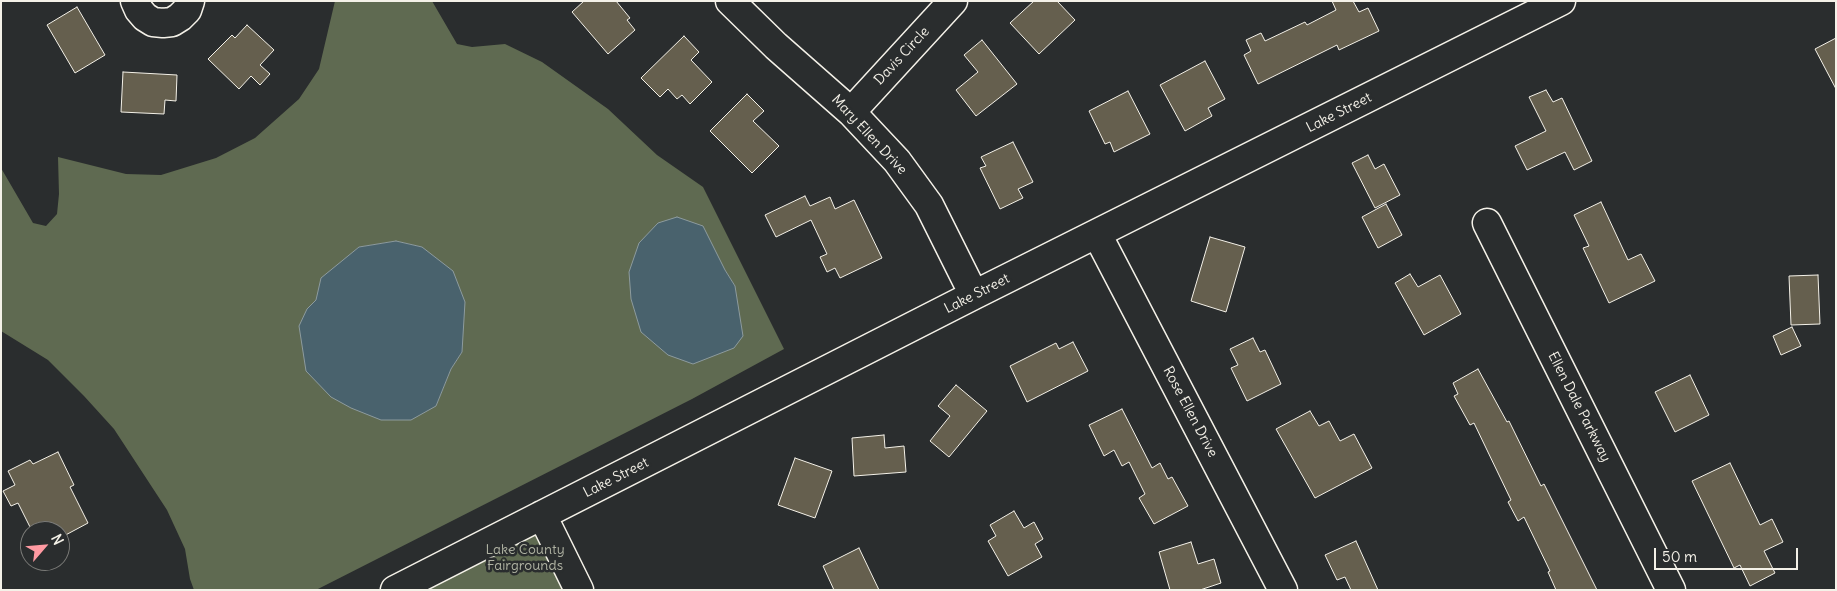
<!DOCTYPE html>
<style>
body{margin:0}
#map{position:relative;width:1837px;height:591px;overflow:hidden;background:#2a2d2e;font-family:Delius,sans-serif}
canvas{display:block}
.frame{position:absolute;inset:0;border:2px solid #f4f1e8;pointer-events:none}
.north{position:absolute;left:20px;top:521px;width:50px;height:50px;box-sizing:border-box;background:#2a2d2e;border:1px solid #7b7b78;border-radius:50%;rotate:63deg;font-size:14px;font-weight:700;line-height:20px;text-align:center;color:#f4f1e8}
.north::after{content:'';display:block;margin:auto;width:18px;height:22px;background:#ff9aa2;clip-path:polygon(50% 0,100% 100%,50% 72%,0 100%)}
.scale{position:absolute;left:1654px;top:548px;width:144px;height:22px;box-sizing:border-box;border:2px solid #f4f1e8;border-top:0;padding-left:6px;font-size:15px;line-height:18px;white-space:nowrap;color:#f4f1e8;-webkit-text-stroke:4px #2a2d2e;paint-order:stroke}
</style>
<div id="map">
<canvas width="1837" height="591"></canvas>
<div class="frame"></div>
<div class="north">N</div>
<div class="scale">50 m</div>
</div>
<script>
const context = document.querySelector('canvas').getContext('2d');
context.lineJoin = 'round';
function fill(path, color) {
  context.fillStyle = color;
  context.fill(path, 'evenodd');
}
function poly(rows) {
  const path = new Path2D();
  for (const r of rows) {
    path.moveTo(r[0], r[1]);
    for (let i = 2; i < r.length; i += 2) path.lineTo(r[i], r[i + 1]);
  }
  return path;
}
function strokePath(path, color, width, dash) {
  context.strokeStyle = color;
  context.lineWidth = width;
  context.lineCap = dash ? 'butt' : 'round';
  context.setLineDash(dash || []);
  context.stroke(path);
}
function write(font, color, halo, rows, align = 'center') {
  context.font = font + ' Delius,sans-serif';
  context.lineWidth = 5;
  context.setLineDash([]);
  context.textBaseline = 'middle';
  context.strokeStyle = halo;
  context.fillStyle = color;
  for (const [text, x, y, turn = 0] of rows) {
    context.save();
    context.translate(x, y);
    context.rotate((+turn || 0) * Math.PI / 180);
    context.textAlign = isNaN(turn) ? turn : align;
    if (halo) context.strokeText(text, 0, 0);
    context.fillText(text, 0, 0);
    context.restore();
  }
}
fill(poly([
 [335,1,432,1,457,44,472,47,505,44,542,62,608,109,657,155,703,187,784,349,692,399,316,590,194,590,190,579,185,549,167,510,114,429,84,396,48,360,1,331,1,168,33,223,46,226,57,214,59,194,58,157,126,174,161,175,216,158,255,138,299,99,319,69],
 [677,217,725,270,735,286],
 [396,241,422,247,462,352,451,369,436,406,307,309,316,300,341,263,359,247],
 [540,514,578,590,391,590]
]), '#5f6a51');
const water = poly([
 [677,217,703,226,725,270,735,286,743,336,734,348,693,364,668,355,641,332,631,299,629,272,639,243,658,223,677,217],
 [396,241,422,247,453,271,465,302,462,352,451,369,436,406,411,420,381,420,351,408,331,397,306,371,299,326,307,309,316,300,321,278,359,247,396,241]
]);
fill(water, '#49626d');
strokePath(water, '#8d9b9e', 1);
const building = poly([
 [584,1,616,1,630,18,627,20,635,30,608,54,572,12,584,1],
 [1034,1,1057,1,1075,20,1039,54,1010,23,1034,1],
 [1332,1,1353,1,1359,12,1368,8,1379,31,1339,50,1337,45,1258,84,1244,55,1251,51,1246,40,1261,33,1265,41,1305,22,1307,25,1336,10,1332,1],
 [77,7,105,55,75,73,47,25,77,7],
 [247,25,274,50,260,65,270,74,260,85,251,76,239,89,208,59,232,35,235,38,247,25],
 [684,36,699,52,691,60,712,82,690,104,682,95,677,99,668,89,660,97,641,78,684,36],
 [1836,38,1836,89,1815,49,1836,38],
 [982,40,1017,84,976,116,956,90,978,72,964,55,982,40],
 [1205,61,1225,99,1208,108,1212,116,1185,131,1160,85,1205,61],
 [123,72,177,75,176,101,165,100,164,114,121,112,123,72],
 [1546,90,1553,102,1562,98,1592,161,1574,170,1565,152,1527,170,1515,146,1546,131,1529,97,1546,90],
 [1128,91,1150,134,1114,152,1110,142,1105,144,1089,111,1128,91],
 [747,94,764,111,753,121,779,146,752,173,710,131,747,94],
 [1013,142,1033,182,1018,189,1023,198,1000,209,980,168,986,166,981,157,1013,142],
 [1368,155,1375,169,1384,164,1400,195,1375,208,1352,163,1368,155],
 [805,196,810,206,830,197,835,209,854,200,882,258,840,278,835,268,827,272,820,257,827,254,811,220,776,237,765,215,805,196],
 [1601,202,1628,260,1641,254,1655,281,1609,303,1583,248,1589,246,1574,215,1601,202],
 [1386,204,1402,235,1378,248,1362,217,1386,204],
 [1210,237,1245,247,1226,312,1191,301,1210,237],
 [1410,274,1418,287,1440,275,1461,314,1424,335,1395,283,1410,274],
 [1818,275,1820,324,1791,325,1789,276,1818,275],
 [1792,327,1801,346,1781,355,1773,336,1792,327],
 [1253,338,1260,352,1265,350,1281,384,1247,401,1231,368,1238,365,1230,349,1253,338],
 [1073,342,1088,371,1027,402,1010,366,1056,343,1059,349,1073,342],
 [1478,369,1507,422,1509,421,1541,486,1544,484,1597,590,1556,590,1548,572,1550,571,1524,517,1518,521,1508,502,1511,500,1474,423,1470,425,1454,396,1458,394,1453,383,1478,369],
 [1690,375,1709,415,1675,432,1655,392,1690,375],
 [956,385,987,411,949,457,930,441,950,416,938,406,956,385],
 [1122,409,1152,468,1160,463,1168,479,1172,477,1188,506,1154,524,1139,498,1145,494,1129,462,1122,466,1114,450,1104,456,1089,425,1122,409],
 [1310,411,1319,426,1329,421,1340,441,1354,434,1372,468,1315,498,1276,429,1310,411],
 [884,435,885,448,904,446,906,472,854,476,852,438,884,435],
 [58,452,74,485,70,487,88,523,60,538,60,531,32,531,18,503,11,506,3,491,15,485,8,471,30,460,33,464,58,452],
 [795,458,832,471,815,518,778,505,795,458],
 [1730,463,1760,525,1772,519,1783,542,1764,551,1775,573,1750,586,1740,565,1734,568,1692,481,1730,463],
 [1014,511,1024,528,1034,522,1043,539,1035,544,1042,557,1008,576,988,541,996,536,990,525,1014,511],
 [1356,541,1378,590,1351,590,1345,577,1337,580,1325,555,1356,541],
 [1191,542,1198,564,1214,559,1221,583,1200,590,1170,590,1159,552,1191,542],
 [859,548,879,590,834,590,823,566,859,548]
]);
fill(building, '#655f4e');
strokePath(building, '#f4f1e8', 1);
const minor = poly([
 [135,1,139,10,145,17,153,22,163,23,172,22,180,17,187,10,190,1],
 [730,1,776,46,851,112,897,161,929,205,974,295],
 [851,112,953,1],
 [1487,223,1671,590],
 [1097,234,1283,590],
 [542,515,579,590],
 [395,590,974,295,1561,1]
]);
strokePath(minor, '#f4f1e8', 31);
strokePath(minor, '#2a2d2e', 28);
write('14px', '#f4f1e8', '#2a2d2e', [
 ["Davis Circle",902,56,-47],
 ["Lake Street",1339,113,-27],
 ["Mary Ellen Drive",869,135,47],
 ["Lake Street",977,294,-27],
 ["Ellen Dale Parkway",1579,407,63],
 ["Rose Ellen Drive",1190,412,62],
 ["Lake Street",616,478,-27]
]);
write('14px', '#b1b4a4', '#2a2d2e', [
 ["Lake County",525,550],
 ["Fairgrounds",525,566]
]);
</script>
